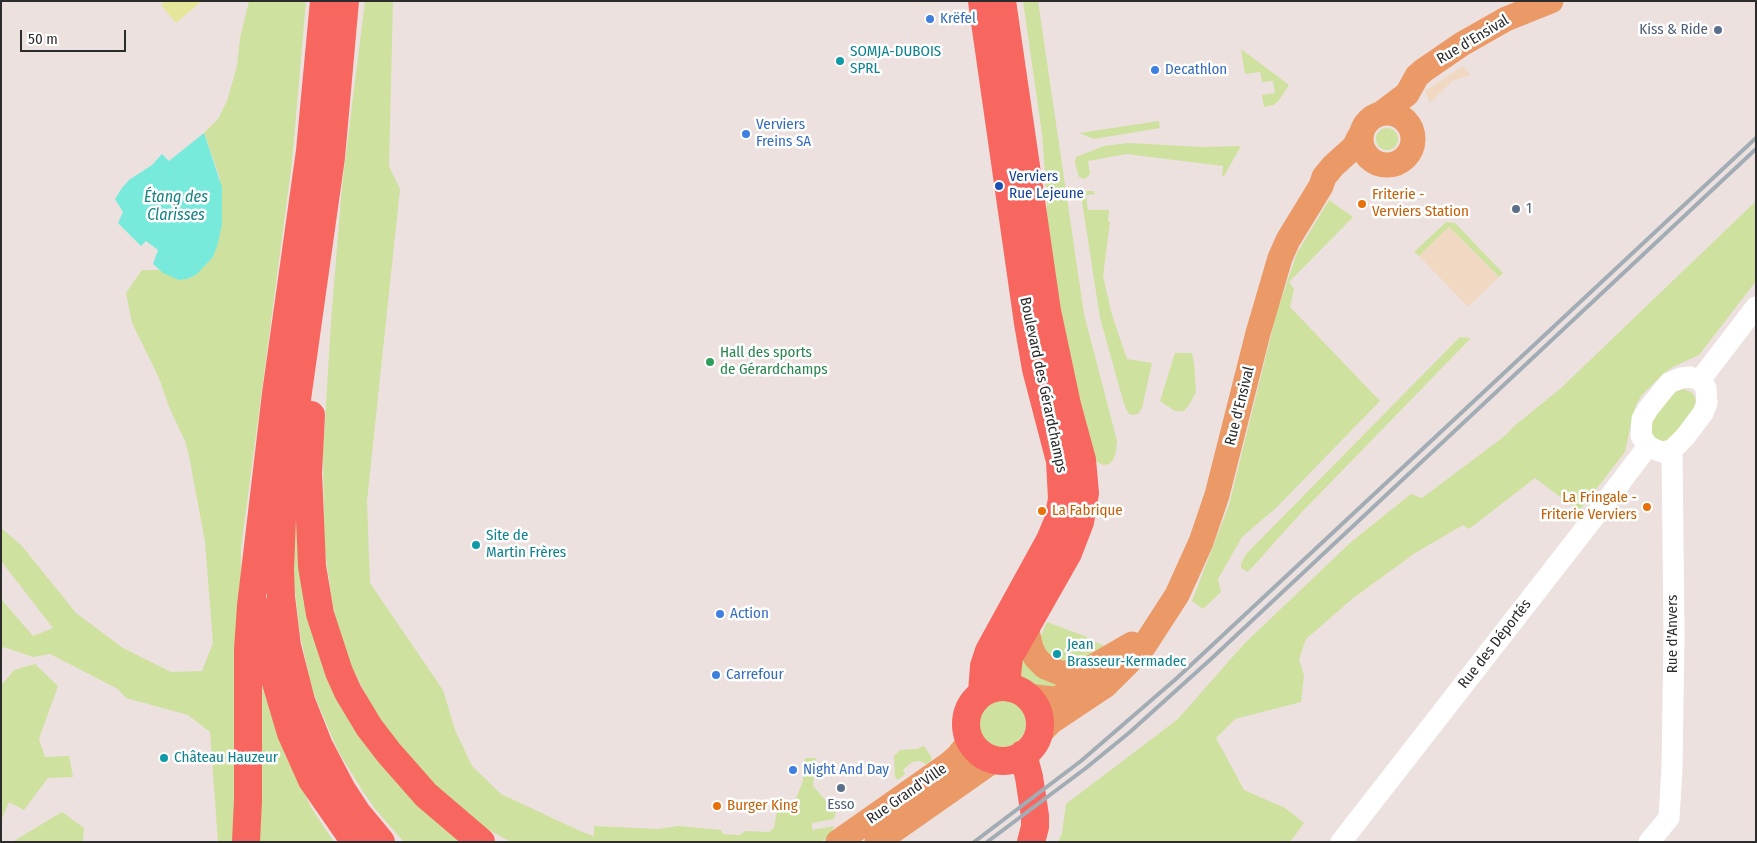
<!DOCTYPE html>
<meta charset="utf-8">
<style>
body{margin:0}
#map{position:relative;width:1757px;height:843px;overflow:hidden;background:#ede1df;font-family:"Fira Sans Condensed",sans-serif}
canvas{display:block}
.frame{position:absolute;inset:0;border:2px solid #2c2c2c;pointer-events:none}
.scale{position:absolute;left:20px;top:30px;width:106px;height:22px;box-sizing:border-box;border:2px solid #2c2c2c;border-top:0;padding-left:6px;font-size:15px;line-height:18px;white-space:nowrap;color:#2c2c2c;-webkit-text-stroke:4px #fff;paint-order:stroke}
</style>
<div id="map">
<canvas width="1757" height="843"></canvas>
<div class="frame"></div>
<div class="scale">50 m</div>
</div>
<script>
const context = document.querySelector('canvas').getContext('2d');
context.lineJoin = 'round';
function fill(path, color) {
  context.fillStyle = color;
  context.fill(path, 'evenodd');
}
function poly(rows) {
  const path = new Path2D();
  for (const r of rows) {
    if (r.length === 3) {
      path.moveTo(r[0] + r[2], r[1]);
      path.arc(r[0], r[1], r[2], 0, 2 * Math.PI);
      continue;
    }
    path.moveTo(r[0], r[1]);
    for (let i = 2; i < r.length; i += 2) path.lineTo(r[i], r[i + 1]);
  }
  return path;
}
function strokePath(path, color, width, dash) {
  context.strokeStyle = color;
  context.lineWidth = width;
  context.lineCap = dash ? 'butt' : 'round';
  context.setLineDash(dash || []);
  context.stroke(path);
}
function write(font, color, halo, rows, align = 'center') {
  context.font = font + ' "Fira Sans Condensed",sans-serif';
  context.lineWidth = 5;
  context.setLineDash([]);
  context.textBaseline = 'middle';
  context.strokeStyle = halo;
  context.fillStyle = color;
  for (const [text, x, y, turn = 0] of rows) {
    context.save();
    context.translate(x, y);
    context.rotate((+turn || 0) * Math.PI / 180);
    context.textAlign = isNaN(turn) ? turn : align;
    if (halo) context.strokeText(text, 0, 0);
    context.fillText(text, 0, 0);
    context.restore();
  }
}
fill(poly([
 [249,1,306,1,292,162,241,548,240,842,218,842,210,732,188,715,126,698,118,689,50,654,33,657,4,647,1,651,1,599,33,636,53,628,1,561,1,528,21,545,76,613,123,648,171,672,202,671,213,643,205,542,189,456,185,441,169,407,159,378,132,323,126,293,142,270,160,270,163,273,187,279,196,275,213,257,220,178,204,133,218,119,227,101,237,66,240,38],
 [365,1,393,1,389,166,400,189,367,501,370,583,443,690,455,730,472,766,501,794,580,831,594,836,594,826,658,829,678,826,721,830,723,834,740,835,745,831,769,832,774,828,777,810,787,811,787,801,795,801,803,781,805,758,816,758,813,786,836,812,834,819,812,823,812,830,834,826,831,836,820,842,511,842,487,829,434,787,378,718,347,658,337,627,331,595,324,542,323,452,331,322,342,186],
 [1023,1,1038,1,1084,314,1117,441,1116,452,1113,460,1109,464,1103,465,1097,462,1093,455,1074,380,1063,329,1046,228,1047,200,1042,134],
 [1241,49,1289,85,1279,100,1274,105,1264,107,1262,95,1275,93,1273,81,1262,82,1260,72,1245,74],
 [1159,121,1160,128,1094,139,1079,133],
 [1387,139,11],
 [1128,143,1202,147,1241,146,1224,176,1222,176,1223,166,1126,154,1088,161,1090,174,1085,179,1079,177,1075,163,1076,157,1104,146],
 [1085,191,1094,191,1095,194,1086,195,1088,210,1109,210,1108,221,1110,222,1103,276,1112,315,1127,359,1152,363,1142,408,1138,414,1133,415,1129,414,1124,404,1100,318,1081,195,1084,194],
 [1329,200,1353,217,1289,282,1294,289,1290,307,1380,401,1277,507,1242,537,1218,579,1221,592,1203,609,1192,601,1229,505,1276,315,1297,253],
 [1756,201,1756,281,1699,355,1673,367,1664,373,1642,395,1637,403,1633,414,1625,452,1579,511,1535,478,1469,529,1463,525,1415,553,1352,599,1306,639,1299,659,1304,676,1301,702,1235,719,1216,738,1244,790,1285,808,1304,823,1290,842,1058,842,1062,833,1066,804,1178,719,1244,644,1351,542,1411,494,1422,498,1506,435,1513,427,1561,388],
 [1446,222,1455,223,1503,273,1499,277,1449,227,1419,256,1414,252],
 [1460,337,1471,338,1300,514,1248,572,1241,568,1241,564,1246,554],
 [1175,353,1192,353,1194,364,1196,392,1189,405,1184,411,1175,411,1160,401],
 [1683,389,1691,392,1695,397,1696,405,1672,438,1661,442,1652,437,1651,421,1674,392],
 [302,459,328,664,470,842,404,842,376,810,362,790,338,751,312,690,300,634,294,582,294,554,295,515],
 [1047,622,1082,635,1104,646,1075,663,1062,662,1050,656,1043,648,1040,638],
 [1019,652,1063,690,1023,685,1018,679],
 [35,664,58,686,39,739,45,757,69,756,73,777,48,778,24,810,9,802,1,821,1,686,14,670],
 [259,678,285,754,312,809,334,842,260,842],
 [1002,723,24],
 [924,746,932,758,930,762,926,764,920,761,912,762,903,770,905,774,898,780,895,777,894,756,900,750,916,749],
 [62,812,84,828,83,842,12,842]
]), '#cee19e');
fill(poly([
 [1463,66,1471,75,1452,81,1430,103,1425,91],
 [1449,227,1499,277,1468,307,1419,256]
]), '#f0d8c3');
fill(poly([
 [165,1,202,1,176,23,161,5]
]), '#e4e79a');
fill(poly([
 [204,133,222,187,222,224,218,243,213,257,196,275,187,279,179,280,163,273,153,264,158,250,146,241,141,246,118,223,123,212,115,199,122,188,129,180,152,165,162,154,169,161]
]), '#77eadc');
strokePath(poly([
 [1690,377,1700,380,1706,388,1707,403,1703,413,1685,437,1672,450,1662,452,1654,449,1648,446,1641,436,1642,419,1648,409,1669,383,1681,378,1690,377],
 [1700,380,1756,307],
 [1341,842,1595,516,1648,446],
 [1649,842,1669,818,1672,768,1674,635,1672,450]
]), '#fff', 21);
strokePath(poly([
 [1382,113,1407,94,1417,76,1424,70,1462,44,1506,19,1551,1],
 [1387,139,26],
 [1026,627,1031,648,1036,658,1045,667,1060,673,1076,673,1089,669,1132,644],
 [1027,696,1054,699,1063,696,1083,684],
 [1038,735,1052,721,1106,685,1127,664,1144,646,1177,595,1201,542,1217,495,1258,333,1280,258,1288,240,1321,186,1324,177,1333,166,1354,147,1362,132],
 [838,842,949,764,958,756,970,741],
 [877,842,994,760]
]), '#eb9966', 25);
strokePath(poly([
 [345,1,331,157,288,463,282,518,280,570,281,597,287,646,301,701,319,746,342,790,357,813,381,842],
 [982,1,1028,323,1036,369,1060,461,1062,499,1058,521,1050,540,989,651,984,666,982,693],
 [1002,1,1047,311,1067,405,1082,460,1085,493,1080,522,1068,553,1009,657,1007,675,1009,688],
 [311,415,308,473,312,566,320,614,339,672,348,692,369,727,389,753,426,795,481,842],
 [262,611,271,666,291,733,312,780,355,842],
 [1003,724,37],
 [1023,754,1029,777,1035,816,1035,827,1031,842],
 [246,842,248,800,248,650,251,606,276,394,310,151,324,1]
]), '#f7675f', 28);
strokePath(poly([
 [974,842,1081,761,1177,678,1756,138],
 [987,842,1086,768,1130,732,1211,659,1756,149]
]), '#a1acb5', 4);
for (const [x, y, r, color] of [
 [930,19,5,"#3f7fe0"],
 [1718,30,5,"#5c6f8a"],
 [840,61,5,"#0f9aa8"],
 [1155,70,5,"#3f7fe0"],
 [746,134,5,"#3f7fe0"],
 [999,186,5,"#1a4fb4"],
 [1362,204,5,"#e8710a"],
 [1516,209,5,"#5c6f8a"],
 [710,362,5,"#2e9e5b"],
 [1647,507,5,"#e8710a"],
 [1042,511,5,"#e8710a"],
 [476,545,5,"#0f9aa8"],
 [720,614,5,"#3f7fe0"],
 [1057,654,5,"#0f9aa8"],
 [716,675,5,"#3f7fe0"],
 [164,758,5,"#0f9aa8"],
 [793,770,5,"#3f7fe0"],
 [841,788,5,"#5c6f8a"],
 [717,806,5,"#e8710a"]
]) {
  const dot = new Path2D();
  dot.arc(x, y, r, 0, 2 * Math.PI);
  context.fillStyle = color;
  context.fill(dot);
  strokePath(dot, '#fff', 2);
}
write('15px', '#366cbe', '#fff', [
 ["Krëfel",940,19],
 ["Decathlon",1165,70],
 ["Verviers",756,125],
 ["Freins SA",756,142],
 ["Action",730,614],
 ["Carrefour",726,675],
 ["Night And Day",803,770]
], 'left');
write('15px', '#4e5e75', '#fff', [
 ["Kiss & Ride",1708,30],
 ["1",1526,209,"left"],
 ["Esso",841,805,"center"]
], 'right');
write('15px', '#2c2c2c', '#fff', [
 ["Rue d'Ensival",1473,40,-31],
 ["Boulevard des Gérardchamps",1043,385,78],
 ["Rue d'Ensival",1240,406,-76],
 ["Rue d'Anvers",1673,634,-90],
 ["Rue des Déportés",1495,644,-52],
 ["Rue Grand'Ville",907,794,-35]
]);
write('15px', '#0d838f', '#fff', [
 ["SOMJA-DUBOIS",850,52],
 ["SPRL",850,69],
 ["Site de",486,536],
 ["Martin Frères",486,553],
 ["Jean",1067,645],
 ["Brasseur-Kermadec",1067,662],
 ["Château Hauzeur",174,758]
], 'left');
write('15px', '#164399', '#fff', [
 ["Verviers",1009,177],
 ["Rue Lejeune",1009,194]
], 'left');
write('15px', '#c56008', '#fff', [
 ["Friterie -",1372,195],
 ["Verviers Station",1372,212],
 ["La Fringale -",1637,498,"right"],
 ["Friterie Verviers",1637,515,"right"],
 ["La Fabrique",1052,511],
 ["Burger King",727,806]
], 'left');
write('15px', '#27864d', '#fff', [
 ["Hall des sports",720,353],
 ["de Gérardchamps",720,370]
], 'left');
write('italic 16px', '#148480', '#fff', [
 ["Étang des",176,198],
 ["Clarisses",176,216]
]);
</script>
